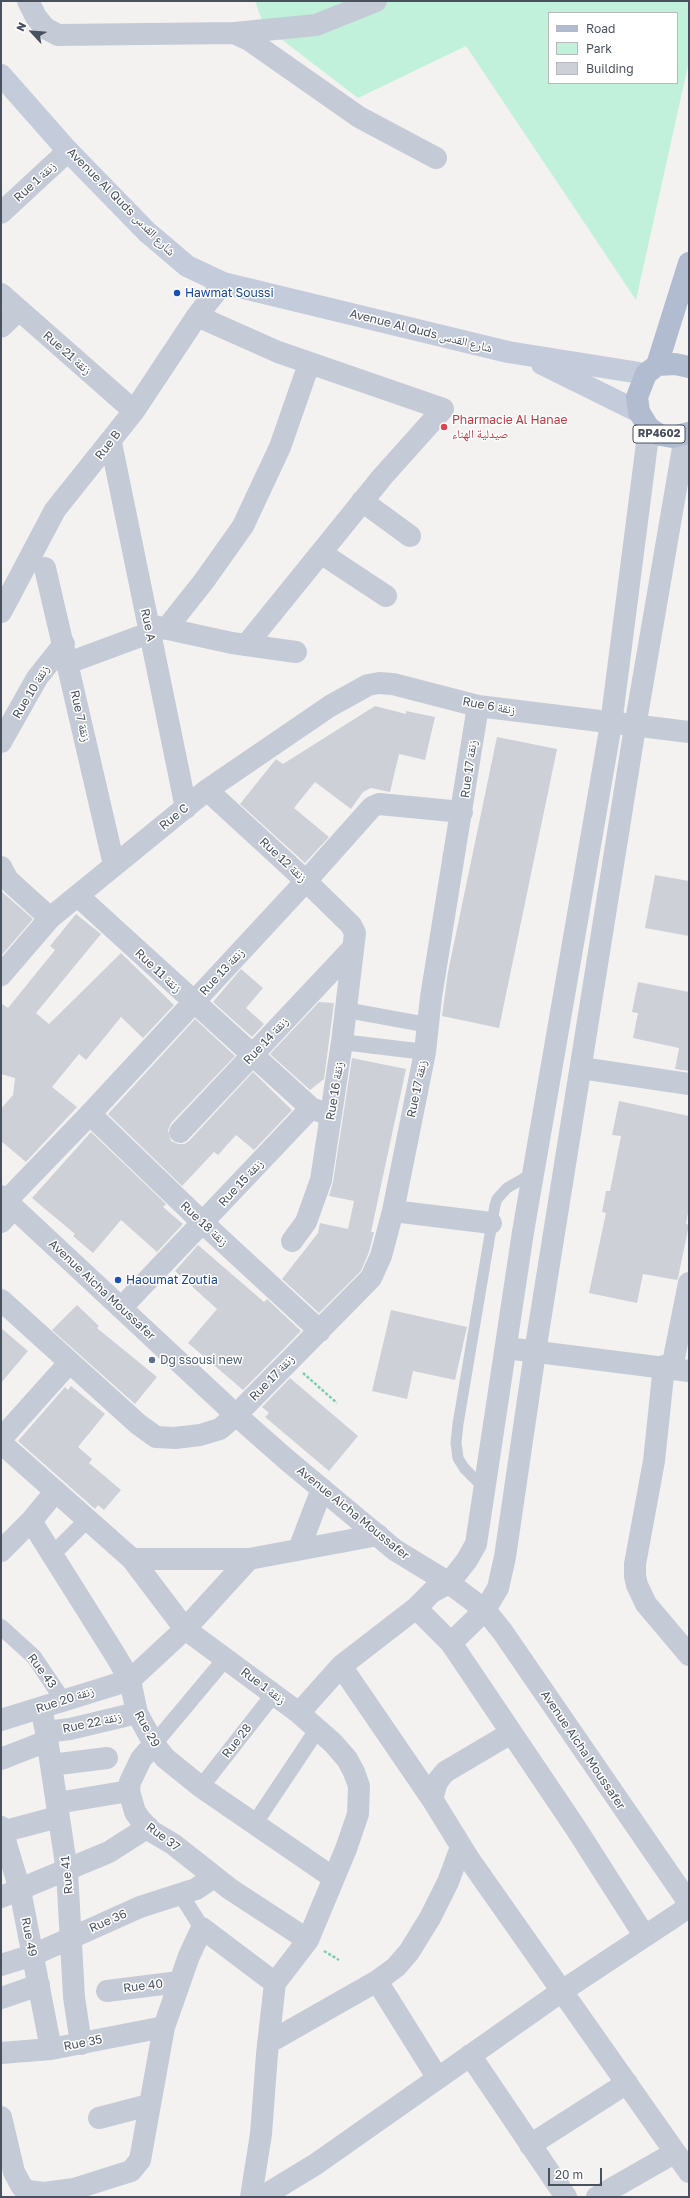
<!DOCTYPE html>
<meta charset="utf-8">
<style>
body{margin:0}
#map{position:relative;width:690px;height:2198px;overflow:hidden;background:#f4f2f1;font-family:"Golos Text",sans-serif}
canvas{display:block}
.frame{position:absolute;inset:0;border:2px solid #49515f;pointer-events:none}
.legend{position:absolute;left:548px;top:12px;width:130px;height:72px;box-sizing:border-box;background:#fff;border:1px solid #b6b9bf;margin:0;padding:5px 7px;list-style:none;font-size:12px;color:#49515f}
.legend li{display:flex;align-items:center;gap:8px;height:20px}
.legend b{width:20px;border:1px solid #b6b9bf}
.north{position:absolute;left:12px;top:12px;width:40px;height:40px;-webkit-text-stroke:3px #fff;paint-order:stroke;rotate:296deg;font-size:11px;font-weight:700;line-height:16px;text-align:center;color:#49515f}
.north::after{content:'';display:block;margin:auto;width:14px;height:18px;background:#49515f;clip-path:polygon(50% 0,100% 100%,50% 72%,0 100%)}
.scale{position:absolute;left:548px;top:2168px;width:54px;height:18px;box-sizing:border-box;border:2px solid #49515f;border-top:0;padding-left:5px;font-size:12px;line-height:14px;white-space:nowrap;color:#49515f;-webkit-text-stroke:3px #fff;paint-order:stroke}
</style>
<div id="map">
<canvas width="690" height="2198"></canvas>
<div class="frame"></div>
<ul class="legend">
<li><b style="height:5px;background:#b1bcd0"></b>Road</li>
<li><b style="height:11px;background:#c1f0db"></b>Park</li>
<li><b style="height:11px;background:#cdd0d7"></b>Building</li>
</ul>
<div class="north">N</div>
<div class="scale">20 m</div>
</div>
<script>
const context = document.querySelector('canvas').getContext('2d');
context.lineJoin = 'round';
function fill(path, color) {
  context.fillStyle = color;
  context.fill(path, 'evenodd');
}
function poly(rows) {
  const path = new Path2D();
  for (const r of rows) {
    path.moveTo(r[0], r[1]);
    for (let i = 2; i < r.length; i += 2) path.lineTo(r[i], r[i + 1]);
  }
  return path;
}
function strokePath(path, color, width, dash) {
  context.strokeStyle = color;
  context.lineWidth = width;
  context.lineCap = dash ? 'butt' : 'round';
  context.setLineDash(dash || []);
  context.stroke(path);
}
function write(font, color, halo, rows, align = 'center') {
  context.font = font + ' "Golos Text","Noto Naskh Arabic",sans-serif';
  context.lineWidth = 3;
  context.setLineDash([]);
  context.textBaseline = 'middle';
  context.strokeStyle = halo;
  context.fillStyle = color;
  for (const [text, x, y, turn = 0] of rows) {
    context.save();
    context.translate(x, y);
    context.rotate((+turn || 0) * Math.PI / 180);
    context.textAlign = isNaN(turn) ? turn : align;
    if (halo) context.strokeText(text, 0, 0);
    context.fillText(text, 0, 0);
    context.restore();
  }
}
fill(poly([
 [255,1,689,1,689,61,636,300,466,46,358,98,264,26],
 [549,13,677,13,677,83,549,83]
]), '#c1f0db');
fill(poly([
 [375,706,406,714,406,711,435,717,425,760,399,754,390,792,371,788,363,792,351,809,315,782,294,808,329,837,305,863,240,804,276,759,283,764],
 [497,737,557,749,499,1028,442,1016,448,972],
 [655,875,689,881,689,936,645,928],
 [1,891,33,919,1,956],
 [76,914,101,934,36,1013,49,1024,121,953,174,1005,143,1038,121,1017,86,1060,79,1054,52,1087,77,1107,26,1162,1,1141,1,1109,13,1095,15,1078,1,1074,1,1003,8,1008,55,950,50,946],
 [241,969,263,988,246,1008,264,1024,252,1037,213,1002],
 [638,982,689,992,689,1071,675,1069,679,1048,633,1038,638,1013,632,1012],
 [319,1002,334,1003,324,1079,310,1090,270,1054],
 [195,1019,235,1056,171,1123,168,1130,171,1141,178,1144,184,1144,189,1141,253,1072,292,1110,254,1150,236,1135,218,1155,214,1152,182,1186,108,1114],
 [352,1058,406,1069,371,1232,374,1232,369,1252,361,1271,319,1313,282,1279,318,1233,320,1223,348,1229,354,1201,329,1196,333,1182],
 [619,1101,689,1116,689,1207,686,1224,689,1225,678,1278,677,1280,643,1274,637,1303,589,1293,606,1213,602,1212,606,1191,610,1191,621,1136,612,1135],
 [91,1132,166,1204,163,1207,183,1224,157,1252,121,1220,93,1253,73,1236,75,1234,32,1198],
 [198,1245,264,1302,267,1299,301,1331,243,1390,188,1343,217,1309,175,1271],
 [77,1305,99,1326,97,1328,157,1377,135,1404,52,1330],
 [391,1310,467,1327,455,1380,413,1371,407,1399,372,1391],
 [1,1328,28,1351,1,1383],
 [290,1378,358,1436,329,1471,265,1417,269,1413,262,1407],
 [71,1386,105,1414,78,1447,92,1459,89,1463,121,1490,104,1510,98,1505,95,1509,18,1441,65,1387,68,1390]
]), '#cdd0d7');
strokePath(poly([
 [303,1373,337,1403],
 [324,1951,339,1960]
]), '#79ceb2', 2.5, [3, 2]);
strokePath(poly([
 [485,1489,464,1468,458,1458,456,1443,458,1424,495,1205,497,1199,507,1188,533,1173]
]), '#c5cbd6', 11);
strokePath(poly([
 [346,1010,428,1025],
 [342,1042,425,1052],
 [51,1556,87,1520],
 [1,1627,34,1657,63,1700],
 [154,1744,226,1658],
 [201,1787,273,1695],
 [255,1823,317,1730],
 [181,1895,202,1928]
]), '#c5cbd6', 16);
strokePath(poly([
 [28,1,36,17,45,28,58,35,234,33,249,40,359,117,436,158],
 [234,33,316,25,376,1],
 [1,213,68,151],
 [1,294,134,411],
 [197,316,278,352,443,409,383,476,247,644],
 [1,327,18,311],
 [111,443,186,808],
 [362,501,410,536],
 [321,553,386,596],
 [45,568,114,865],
 [1,612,55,510,134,411,197,316,223,283],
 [154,626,232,643,296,652],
 [166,629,204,581,243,526,280,447,309,364],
 [68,663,149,633],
 [1,742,37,678,64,644],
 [207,790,306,881,351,925,355,933,342,1042,321,1180,306,1222,292,1241],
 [1,867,8,880,50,918],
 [78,896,311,1108],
 [1,975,50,918,207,790,330,706,368,685,379,683,393,684,478,706,689,732],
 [581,1068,689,1084],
 [90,1114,203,1223,320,1331],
 [180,1132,352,949],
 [6,1201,90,1114,306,881,372,807,379,804,462,812],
 [393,1211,491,1223],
 [1,1222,13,1209],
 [1,1300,138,1424,156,1437,175,1438,200,1435,220,1429,236,1415,371,1278,381,1256,393,1211,425,1052,431,997,478,706],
 [122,1307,311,1108,324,1113],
 [506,1348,689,1371],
 [664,1366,654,1461,635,1564,635,1576,637,1585,646,1604,689,1655],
 [672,1368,689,1283],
 [1,1439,69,1363],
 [1,1443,132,1559,185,1629,299,1713,333,1743,347,1759,354,1772,359,1786,358,1814,346,1849,308,1940,275,1983],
 [31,1521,114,1653,130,1680,137,1713,154,1744,165,1758,201,1787,332,1877],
 [299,1549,322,1489],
 [1,1551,31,1521,55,1492],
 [132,1559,249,1559,378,1535],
 [416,1608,451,1643,575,1827,644,1935],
 [451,1643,485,1610],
 [341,1666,432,1799,469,1859,689,2172],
 [41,1708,46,1732,67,1871,74,1997,81,2044],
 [299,1713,341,1666,416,1608,432,1592,449,1583],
 [1,1720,130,1680,185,1629,249,1559],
 [46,1732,70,1729,137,1713],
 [154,1744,141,1759,130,1782,129,1791,135,1812,140,1819,151,1831,173,1844,230,1889,308,1940],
 [1,1759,47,1741],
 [51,1765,107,1758],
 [432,1799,437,1782,445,1772,511,1733],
 [57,1803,129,1791],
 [1,1827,20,1890,51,2049],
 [1,1832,58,1817],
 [1,1897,109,1852,148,1827],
 [1,1965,33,1955,140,1907,196,1889,214,1877],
 [377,1981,437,2077],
 [107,1991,179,1982],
 [1,1998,39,1985],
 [268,2043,377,1981,396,1967,409,1952,430,1918,448,1882,461,1847],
 [1,2053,51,2049,164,2027],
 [470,2055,566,2197],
 [1,2117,14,2172,22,2187,28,2191,44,2193,74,2189,131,2171,140,2160,164,2027,189,1956,202,1928,275,1983],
 [99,2118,149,2105],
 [530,2145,627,2083],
 [251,2197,261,2134,267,2054,275,1983],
 [262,2197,316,2164,562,1991,689,1907],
 [597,2197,674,2153]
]), '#c5cbd6', 22);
strokePath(poly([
 [1,1196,236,1415,287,1460,395,1550,449,1583,485,1610,502,1631,689,1903],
 [449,1583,467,1560,476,1544,523,1232,611,724,649,428],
 [485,1610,498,1588,505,1557,535,1352,635,727,685,436]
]), '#c5cbd6', 22);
strokePath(poly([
 [1,75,68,151,147,232,187,266,223,283,508,352,646,374],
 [542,364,639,412]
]), '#c4cbda', 22);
strokePath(poly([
 [689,263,657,365,646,374,637,397,639,412,649,428,660,435,672,437,689,433],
 [657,365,675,364,689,367]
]), '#b1bcd0', 22);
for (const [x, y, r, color] of [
 [177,293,4,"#1a4fb4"],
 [444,427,4,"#e0444e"],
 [118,1280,4,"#1a4fb4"],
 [152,1360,4,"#5c6f8a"]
]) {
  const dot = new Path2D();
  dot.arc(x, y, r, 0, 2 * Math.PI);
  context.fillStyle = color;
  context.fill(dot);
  strokePath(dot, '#fff', 1.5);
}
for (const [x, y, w] of [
 [659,434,52]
]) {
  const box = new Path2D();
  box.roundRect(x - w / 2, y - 9, w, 18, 3);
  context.fillStyle = '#fff';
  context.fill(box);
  strokePath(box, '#49515f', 1);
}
write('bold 11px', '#49515f', null, [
 ["RP4602",659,434]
]);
write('12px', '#49515f', '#fff', [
 ["Rue 1 زنقة",35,182,-43],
 ["Avenue Al Quds شارع القدس",121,202,45],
 ["Avenue Al Quds شارع القدس",421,331,14],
 ["Rue 21 زنقة",67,353,41],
 ["Rue B",108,445,-52],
 ["Rue A",148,625,78],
 ["Rue 10 زنقة",31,692,-59],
 ["Rue 6 زنقة",489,706,10],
 ["Rue 7 زنقة",80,716,77],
 ["Rue 17 زنقة",469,769,-82],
 ["Rue C",174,817,-39],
 ["Rue 12 زنقة",283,860,43],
 ["Rue 11 زنقة",158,971,43],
 ["Rue 13 زنقة",222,972,-47],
 ["Rue 14 زنقة",266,1041,-47],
 ["Rue 17 زنقة",417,1089,-78],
 ["Rue 16 زنقة",335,1091,-81],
 ["Rue 15 زنقة",241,1183,-47],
 ["Rue 18 زنقة",204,1224,43],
 ["Avenue Aicha Moussafer",102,1290,43],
 ["Rue 17 زنقة",272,1378,-46],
 ["Avenue Aicha Moussafer",353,1513,39],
 ["Rue 43",42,1671,53],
 ["Rue 1 زنقة",263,1686,37],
 ["Rue 20 زنقة",65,1700,-18],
 ["Rue 22 زنقة",92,1723,-12],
 ["Rue 29",147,1729,61],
 ["Rue 28",237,1741,-52],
 ["Avenue Aicha Moussafer",583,1750,56],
 ["Rue 37",163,1837,37],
 ["Rue 41",67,1875,-96],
 ["Rue 36",108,1921,-24],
 ["Rue 49",29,1937,79],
 ["Rue 40",143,1986,-7],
 ["Rue 35",83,2043,-11]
]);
write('12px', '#164399', '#fff', [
 ["Hawmat Soussi",185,293],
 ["Haoumat Zoutia",126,1280]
], 'left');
write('12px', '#be3a42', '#fff', [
 ["Pharmacie Al Hanae",452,420],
 ["صيدلية الهناء",452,434]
], 'left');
write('12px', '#4e5e75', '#fff', [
 ["Dg ssousi new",160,1360]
], 'left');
</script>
